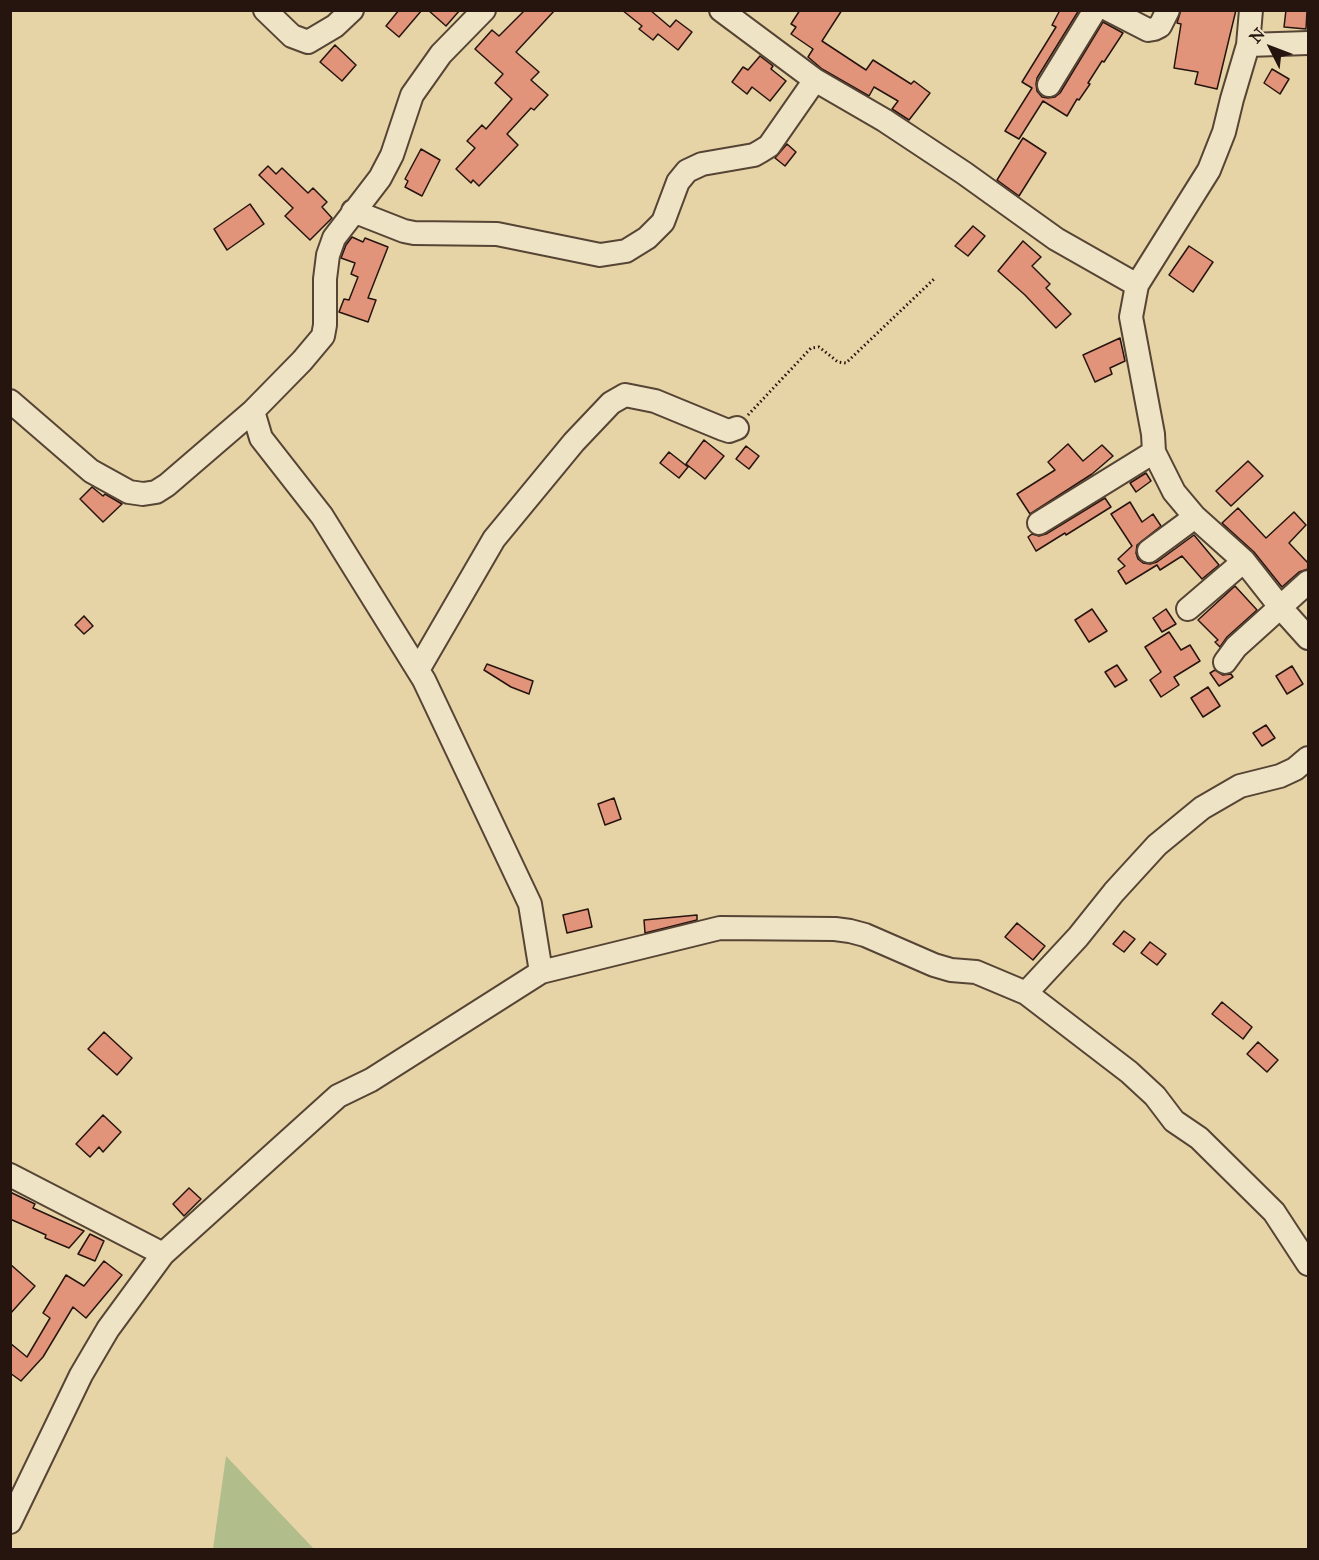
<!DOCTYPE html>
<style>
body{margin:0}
#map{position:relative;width:1319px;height:1560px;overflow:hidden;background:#e6d4a7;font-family:"IM FELL Great Primer",serif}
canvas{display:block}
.frame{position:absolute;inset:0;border:12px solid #26140e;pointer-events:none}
.north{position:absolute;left:1241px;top:18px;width:60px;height:60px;-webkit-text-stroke:4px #efe3c6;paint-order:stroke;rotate:312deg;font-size:16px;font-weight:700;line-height:24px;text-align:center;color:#26140e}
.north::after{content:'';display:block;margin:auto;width:21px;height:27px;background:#26140e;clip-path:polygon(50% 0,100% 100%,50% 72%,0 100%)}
</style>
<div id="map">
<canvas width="1319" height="1560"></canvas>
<div class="frame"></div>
<div class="north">N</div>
</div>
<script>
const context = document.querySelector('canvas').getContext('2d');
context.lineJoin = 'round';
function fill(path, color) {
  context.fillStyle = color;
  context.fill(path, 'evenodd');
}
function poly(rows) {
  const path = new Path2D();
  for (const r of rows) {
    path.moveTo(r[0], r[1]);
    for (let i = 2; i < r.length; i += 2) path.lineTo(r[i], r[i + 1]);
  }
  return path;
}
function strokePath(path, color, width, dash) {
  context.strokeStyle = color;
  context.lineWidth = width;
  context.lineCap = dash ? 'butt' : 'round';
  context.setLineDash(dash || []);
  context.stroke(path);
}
fill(poly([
 [226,1456,314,1549,213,1549]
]), '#b1bd8a');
const building = poly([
 [399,10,422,10,399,37,386,26,399,10],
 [428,10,460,10,446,26,428,10],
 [525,10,555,10,516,52,539,72,531,80,548,95,534,110,531,108,507,134,518,145,479,186,473,180,471,183,456,169,475,148,467,141,482,125,486,129,512,99,495,83,503,74,475,49,492,30,499,36,525,10],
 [622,10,650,10,670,27,676,20,692,32,678,50,658,34,653,40,639,29,642,26,622,10],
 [800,10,842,10,822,41,866,70,873,60,911,84,914,81,930,93,909,120,892,109,898,101,874,87,869,96,822,69,808,57,813,49,791,34,796,27,791,24,800,10],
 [1060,10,1079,10,1037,78,1036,84,1037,91,1042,97,1048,98,1055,97,1060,93,1103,22,1123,33,1104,62,1102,61,1088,83,1090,84,1079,100,1077,99,1067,116,1043,101,1019,139,1005,131,1032,88,1022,82,1056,27,1052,25,1060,10],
 [1181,10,1236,10,1217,89,1195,84,1198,72,1174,68,1181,24,1177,23,1181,10],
 [1286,10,1307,11,1306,29,1284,27,1286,10],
 [335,45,356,65,342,81,320,62,335,45],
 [760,56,773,66,771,69,786,81,770,101,752,87,747,94,732,82,743,67,748,70,760,56],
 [1272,69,1289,79,1280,94,1264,83,1272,69],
 [1023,138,1046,153,1019,196,997,180,1023,138],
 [787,144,796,152,785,166,775,158,787,144],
 [421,149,440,160,422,196,405,187,408,181,405,179,421,149],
 [268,166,276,174,282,168,308,193,313,188,327,202,322,207,332,218,310,240,285,216,293,208,259,175,268,166],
 [250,204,264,224,227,250,214,229,250,204],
 [973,226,985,236,968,256,955,246,973,226],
 [352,237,363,242,365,238,388,247,368,298,376,300,368,322,339,312,344,299,349,300,358,277,351,274,355,263,341,258,346,245,352,237],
 [1023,241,1041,257,1032,266,1050,284,1046,288,1071,314,1056,328,1025,295,998,271,1023,241],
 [1189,246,1213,262,1193,292,1169,275,1189,246],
 [1120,338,1125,361,1110,368,1112,374,1095,382,1083,355,1120,338],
 [704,440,724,456,705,479,686,464,704,440],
 [1068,444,1083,461,1102,445,1113,456,1092,474,1030,514,1017,494,1055,470,1048,462,1068,444],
 [746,446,759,456,749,469,736,459,746,446],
 [669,452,688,467,679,478,660,463,669,452],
 [1248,461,1263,476,1231,506,1216,491,1248,461],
 [1146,473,1151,481,1136,492,1130,483,1146,473],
 [92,487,103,496,105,494,122,504,103,522,80,499,92,487],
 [1105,498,1111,507,1066,535,1065,533,1036,551,1028,537,1032,534,1039,536,1046,534,1105,498],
 [1130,502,1142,522,1153,514,1161,526,1137,545,1136,553,1138,559,1143,563,1150,564,1157,562,1194,535,1219,565,1202,579,1182,556,1160,570,1157,565,1126,584,1118,571,1125,566,1118,559,1132,546,1111,514,1130,502],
 [1238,508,1266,538,1294,512,1306,525,1289,543,1308,563,1308,569,1299,572,1282,587,1254,552,1222,523,1238,508],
 [1235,586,1257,610,1227,637,1220,647,1215,642,1218,640,1198,620,1235,586],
 [1092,609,1107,631,1089,642,1075,620,1092,609],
 [1166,609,1176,624,1162,632,1153,618,1166,609],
 [84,616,93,626,84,634,75,625,84,616],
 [1169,632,1181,650,1190,645,1200,661,1174,677,1179,685,1161,697,1150,680,1161,672,1145,647,1169,632],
 [487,664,533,681,529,694,511,687,484,670,487,664],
 [1117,665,1127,680,1115,687,1105,672,1117,665],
 [1292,666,1303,684,1287,694,1276,676,1292,666],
 [1215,670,1223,675,1231,674,1233,677,1219,686,1210,673,1215,670],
 [1208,687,1220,706,1203,717,1191,698,1208,687],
 [1266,725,1275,738,1262,746,1253,733,1266,725],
 [614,798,621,819,605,825,598,804,614,798],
 [588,909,592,927,567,933,563,915,588,909],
 [697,915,697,920,645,933,644,920,697,915],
 [1017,923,1045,946,1033,960,1005,937,1017,923],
 [1124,931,1135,939,1124,952,1113,944,1124,931],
 [1150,942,1166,954,1157,965,1141,953,1150,942],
 [1222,1002,1252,1027,1243,1039,1212,1014,1222,1002],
 [104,1032,132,1058,117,1075,88,1049,104,1032],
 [1258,1042,1278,1060,1267,1072,1247,1054,1258,1042],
 [103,1115,121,1132,103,1152,99,1147,90,1157,76,1144,103,1115],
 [189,1188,201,1199,184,1216,173,1204,189,1188],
 [10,1192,35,1204,33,1208,84,1231,69,1248,45,1238,46,1235,10,1219,10,1192],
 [90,1234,104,1241,95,1261,78,1254,90,1234],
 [104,1261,122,1275,86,1318,73,1307,43,1357,21,1381,10,1373,10,1343,27,1357,50,1318,43,1313,66,1275,84,1286,104,1261],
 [10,1264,35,1286,10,1314,10,1264]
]);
fill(building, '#e1947a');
strokePath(building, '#26140e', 1.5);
const minor = poly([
 [265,10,292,36,308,42,335,26,352,10],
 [484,10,441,54,412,95,392,155,380,178,334,238,328,255,325,279,325,325,323,336,302,361,253,411,261,438,322,516,424,680,530,904,541,972],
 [721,10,815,80,884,120,964,173,1056,239,1137,285],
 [1109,10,1148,30,1154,29,1160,26,1168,10],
 [1251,10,1248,45,1232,99,1224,132,1209,170,1137,285,1131,317,1153,434,1154,452,1174,492,1195,517,1244,561,1281,608,1308,638],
 [1248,45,1308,43],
 [1049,85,1095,10],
 [353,211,404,231,414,233,497,234,600,255,626,251,647,238,663,222,678,182,687,171,702,164,754,155,761,151,769,146,815,80],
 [10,401,91,471,129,492,143,494,156,492,167,485,253,411],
 [1039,523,1154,452],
 [1149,551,1195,517],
 [1188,609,1244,561],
 [1225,662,1236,647,1308,582],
 [418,670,494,539,574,442,611,403,625,395,655,401,723,429,729,431,737,428],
 [1026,993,1078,937,1114,892,1157,845,1202,808,1240,786,1280,776,1295,769,1308,758],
 [10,1175,163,1254],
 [10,1522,81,1375,108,1329,163,1254,338,1096,371,1080,541,972,720,928,835,929,850,931,865,935,934,965,951,970,976,972,1026,993,1129,1072,1155,1096,1174,1121,1199,1138,1274,1212,1308,1264]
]);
strokePath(minor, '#564434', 26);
strokePath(poly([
 [748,415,811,348,819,347,838,362,846,363,934,279]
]), '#26140e', 3, [1.5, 3]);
strokePath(minor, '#efe3c6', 22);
</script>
